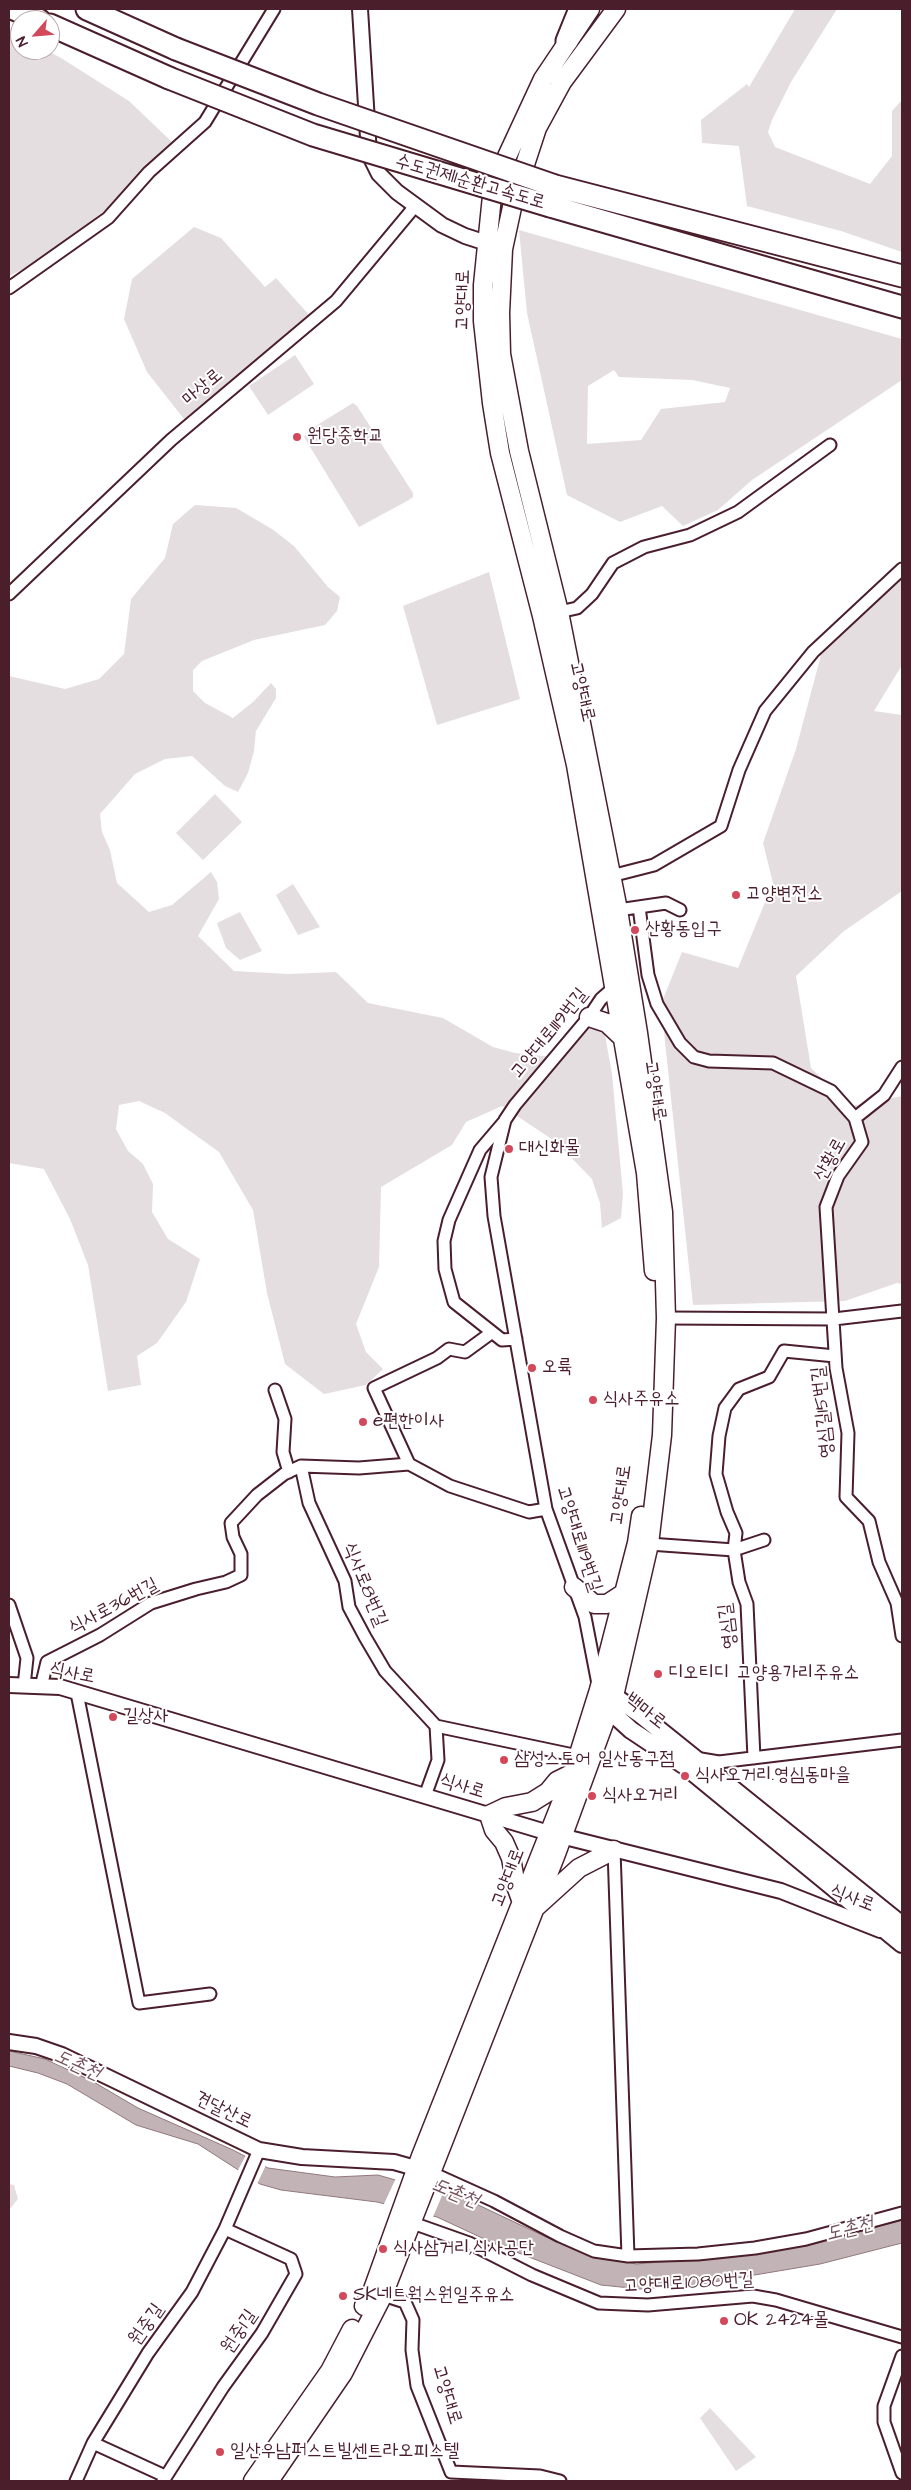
<!DOCTYPE html>
<meta charset="utf-8">
<style>
body{margin:0}
#map{position:relative;width:911px;height:2490px;overflow:hidden;background:#fff;font-family:"Architects Daughter",sans-serif}
canvas{display:block}
.frame{position:absolute;inset:0;border:10px solid #4a1f2b;pointer-events:none}
.north{position:absolute;left:10px;top:10px;width:50px;height:50px;box-sizing:border-box;background:#fff;border:1px solid #b7a5aa;border-radius:50%;rotate:243deg;font-size:14px;font-weight:700;line-height:20px;text-align:center;color:#4a1f2b}
.north::after{content:'';display:block;margin:auto;width:18px;height:22px;background:#d1495b;clip-path:polygon(50% 0,100% 100%,50% 72%,0 100%)}
</style>
<div id="map">
<canvas width="911" height="2490"></canvas>
<div class="frame"></div>
<div class="north">N</div>
</div>
<script>
const context = document.querySelector('canvas').getContext('2d');
context.lineJoin = 'round';
function fill(path, color) {
  context.fillStyle = color;
  context.fill(path, 'evenodd');
}
function poly(rows) {
  const path = new Path2D();
  for (const r of rows) {
    path.moveTo(r[0], r[1]);
    for (let i = 2; i < r.length; i += 2) path.lineTo(r[i], r[i + 1]);
  }
  return path;
}
function strokePath(path, color, width, dash) {
  context.strokeStyle = color;
  context.lineWidth = width;
  context.lineCap = dash ? 'butt' : 'round';
  context.setLineDash(dash || []);
  context.stroke(path);
}
function write(font, color, halo, rows, align = 'center') {
  context.font = font + ' "Architects Daughter","Poor Story",sans-serif';
  context.lineWidth = 4;
  context.setLineDash([]);
  context.textBaseline = 'middle';
  context.strokeStyle = halo;
  context.fillStyle = color;
  for (const [text, x, y, turn = 0] of rows) {
    context.save();
    context.translate(x, y);
    context.rotate((+turn || 0) * Math.PI / 180);
    context.textAlign = isNaN(turn) ? turn : align;
    if (halo) context.strokeText(text, 0, 0);
    context.fillText(text, 0, 0);
    context.restore();
  }
}
fill(poly([
 [795,9,837,9,791,82,772,120,768,132,775,147,870,184,892,156,892,111,902,100,902,252,841,231,747,206,739,146,702,143,701,120,747,84,749,87],
 [9,28,20,35,20,50,46,50,61,58,129,101,174,144,159,167,44,259,9,276],
 [194,227,221,238,265,287,276,278,311,317,184,419,147,372,124,319,132,279],
 [519,230,902,339,902,380,752,480,718,510,683,526,662,506,620,522,567,495,527,313],
 [614,370,619,377,692,380,730,388,725,402,661,409,641,440,587,444,588,386],
 [295,355,314,384,268,415,249,386],
 [353,403,357,406,413,493,413,497,409,500,359,527,304,437,309,430],
 [195,505,236,508,272,529,294,546,328,587,340,597,337,611,325,625,254,640,202,661,193,670,193,691,205,703,233,718,253,702,271,683,276,689,276,698,256,731,254,751,248,773,238,792,225,786,192,756,165,759,135,774,100,814,102,832,110,850,117,883,149,912,172,905,211,872,217,882,219,899,198,936,234,971,289,974,336,972,368,1003,443,1018,493,1047,515,1053,554,1057,585,1028,595,1029,605,1035,612,1074,623,1194,621,1218,602,1228,600,1203,592,1179,556,1142,502,1106,466,1122,452,1145,381,1187,379,1267,356,1324,366,1352,383,1369,366,1385,324,1394,285,1364,267,1293,253,1210,219,1152,165,1113,139,1101,119,1105,116,1129,128,1151,143,1164,153,1184,152,1212,168,1239,200,1259,186,1302,157,1343,137,1356,141,1385,108,1391,88,1265,70,1219,44,1169,9,1163,9,676,65,689,99,679,124,654,131,599,165,558,173,524],
 [489,572,520,699,437,725,403,606],
 [902,578,902,665,874,711,902,715,902,891,844,931,796,976,811,1068,851,1106,902,1096,902,1284,897,1283,845,1301,693,1305,661,1004,682,952,738,968,773,883,763,843,796,749,821,655],
 [215,794,242,822,203,860,176,833],
 [293,884,320,927,298,935,276,895],
 [240,912,262,951,240,960,226,948,217,923],
 [9,2184,14,2185,18,2199,9,2210],
 [710,2408,756,2457,736,2471,700,2418]
]), '#e5dee0');
const water = poly([
 [9,2051,45,2059,92,2081,138,2108,233,2150,268,2168,335,2177,378,2175,472,2202,546,2237,587,2253,636,2264,699,2259,806,2246,902,2220,902,2243,820,2264,701,2284,640,2289,601,2285,493,2243,437,2217,377,2202,281,2190,260,2184,198,2144,136,2125,67,2084,38,2073,9,2066,9,2051]
]);
fill(water, '#c1b3b6');
strokePath(water, '#91787e', 1);
fill(poly([
 [246,2155,266,2165,257,2184,237,2172],
 [396,2178,444,2191,433,2217,383,2206]
]), '#fff');
const minor = poly([
 [9,288,108,218,149,172,205,122,274,9],
 [9,594,171,440,336,301,416,205],
 [559,612,577,608,592,594,613,563,644,547,690,535,738,512,830,445],
 [611,876,654,865,721,826,739,770,765,711,813,652,902,569],
 [639,907,648,975,657,1004,680,1043,694,1057,709,1061,773,1063,831,1091,855,1118,862,1142,838,1176,826,1207,836,1368,848,1433,846,1497,869,1521,879,1562,897,1603,902,1636],
 [618,910,666,903,680,910],
 [855,1118,884,1095,902,1067],
 [503,1123,480,1150,449,1220,444,1241,445,1269,454,1302,502,1340,516,1339],
 [666,1318,834,1319,902,1311],
 [275,1390,285,1419,283,1452,289,1472],
 [409,1464,374,1388,437,1358,449,1349,465,1352,491,1333],
 [301,1466,309,1503,345,1581,349,1607,365,1637,385,1671,436,1726,438,1760,425,1796],
 [649,1544,734,1550,764,1540],
 [9,1605,27,1658,24,1686],
 [598,1684,585,1617,546,1509,494,1216,491,1177,505,1120,515,1105,589,1017,601,999,617,985],
 [41,1687,47,1662,100,1635,151,1603,196,1589,226,1582,241,1575,241,1554,233,1537,231,1523,257,1495,284,1474,301,1466,359,1468,409,1464,450,1486,529,1512,546,1509],
 [77,1693,139,2003,210,1994],
 [436,1726,578,1756],
 [695,1758,719,1762,902,1740],
 [754,1758,747,1604,739,1582,734,1550,736,1533,727,1512,716,1474,719,1436,725,1408,739,1389,769,1377,784,1351,835,1356],
 [614,1850,628,2256],
 [432,2173,494,2201,560,2236,594,2251,628,2256,698,2254,755,2248,806,2239,902,2213],
 [407,2221,469,2243,532,2275,599,2303,648,2305,753,2296,776,2300,902,2337],
 [383,2295,405,2302,413,2320,412,2350,417,2386,451,2472,540,2476,560,2481],
 [902,2356,884,2406,884,2422,902,2473],
 [93,2443,165,2476],
 [76,2481,93,2443,148,2353,192,2292,225,2229,259,2150],
 [163,2481,223,2387,262,2333,296,2274,291,2259,225,2229]
]);
const tertiary = poly([
 [360,9,369,154,379,174,397,192,442,225,465,236,496,246],
 [9,1685,60,1687,549,1833,781,1891,880,1930],
 [9,2042,36,2046,62,2055,259,2150,302,2157,394,2162,426,2171]
]);
const secondary = poly([
 [603,1692,614,1696,641,1715,902,1925],
 [603,1699,608,1709,631,1730,685,1766,902,1944]
]);
const primary = poly([
 [590,9,543,79,504,163,492,196,483,285,483,321,492,403,500,453,542,616,576,765,646,1173,654,1271],
 [589,1017,607,1023,624,1039],
 [574,1587,594,1604,607,1604,624,1593],
 [523,1905,516,1886,511,1858,504,1842,494,1830,489,1815,506,1807,532,1802,548,1792,557,1781,573,1773],
 [536,1907,579,1868,614,1850],
 [364,2306,372,2292,421,2156,573,1773,599,1690,637,1543,641,1516],
 [253,2481,330,2371,352,2329],
 [269,2481,343,2373,383,2295,556,1854,614,1696,649,1544,662,1435,666,1318,663,1212,638,1033,618,910,559,612,519,451,501,354,500,313,503,249,514,198,537,128,562,82,616,9]
]);
const motorway = poly([
 [14,9,39,20],
 [87,9,176,49],
 [50,25,169,78],
 [567,41,580,9],
 [555,186,902,276],
 [550,206,902,307]
]);
strokePath(minor, '#4a1f2b', 15);
strokePath(tertiary, '#4a1f2b', 18);
strokePath(secondary, '#4a1f2b', 20);
strokePath(primary, '#4a1f2b', 21);
strokePath(motorway, '#4a1f2b', 25);
strokePath(minor, '#fff', 11);
strokePath(tertiary, '#fff', 14);
strokePath(secondary, '#fff', 16);
strokePath(primary, '#fff', 18);
strokePath(motorway, '#fff', 21);
const motorwayBridge = poly([
 [176,49,318,104,555,186],
 [169,78,313,135,550,206]
]);
strokePath(motorwayBridge, '#4a1f2b', 25, []);
strokePath(motorwayBridge, '#fff', 21);
for (const [x, y, r, color] of [
 [297,437,5,"#d1495b"],
 [736,895,5,"#d1495b"],
 [635,930,5,"#d1495b"],
 [509,1149,5,"#d1495b"],
 [532,1368,5,"#d1495b"],
 [593,1400,5,"#d1495b"],
 [363,1422,5,"#d1495b"],
 [658,1674,5,"#d1495b"],
 [113,1717,5,"#d1495b"],
 [504,1760,5,"#d1495b"],
 [685,1776,5,"#d1495b"],
 [592,1796,5,"#d1495b"],
 [383,2249,5,"#d1495b"],
 [343,2296,5,"#d1495b"],
 [724,2321,5,"#d1495b"],
 [220,2452,5,"#d1495b"]
]) {
  const dot = new Path2D();
  dot.arc(x, y, r, 0, 2 * Math.PI);
  context.fillStyle = color;
  context.fill(dot);
  strokePath(dot, '#fff', 2);
}
write('19px', '#4a1f2b', '#fff', [
 ["수도권제1순환고속도로",470,183,16],
 ["고양대로",464,300,-89],
 ["마상로",203,388,-40],
 ["고양대로",581,692,77],
 ["고양대로1119번길",550,1034,-51],
 ["고양대로",654,1091,81],
 ["산황로",831,1160,-61],
 ["영심길15번길",824,1412,-96],
 ["고양대로",622,1495,-82],
 ["고양대로1119번길",578,1539,72],
 ["식사로8번길",364,1585,68],
 ["식사로36번길",114,1607,-28],
 ["영심길",729,1626,-97],
 ["식사로",72,1674,11],
 ["백마로",645,1712,38],
 ["식사로",462,1787,17],
 ["고양대로",509,1878,-69],
 ["식사로",852,1899,21],
 ["견달산로",223,2111,26],
 ["고양대로1080번길",689,2284,-3],
 ["원중길",147,2325,-55],
 ["원중1길",240,2332,-56],
 ["고양대로",446,2395,73]
]);
write('19px', '#4a1f2b', '#fff', [
 ["원당중학교",307,437],
 ["고양변전소",746,895],
 ["산황동입구",645,930],
 ["대신화물",519,1149],
 ["오륙",542,1368],
 ["식사주유소",603,1400],
 ["e편한이사",373,1422],
 ["디오티디 고양용가리주유소",668,1674],
 ["길상사",123,1717],
 ["삼성스토어 일산동구점",514,1760],
 ["식사오거리.영심동마을",695,1776],
 ["식사오거리",602,1796],
 ["식사삼거리,식사공단",393,2249],
 ["SK네트웍스원일주유소",353,2296],
 ["OK 2424몰",734,2321],
 ["일산우남퍼스트빌센트라오피스텔",230,2452]
], 'left');
write('italic 20px', '#74535c', '#fff', [
 ["도촌천",77,2066,24],
 ["도촌천",455,2194,22],
 ["도촌천",850,2230,-14]
]);
</script>
